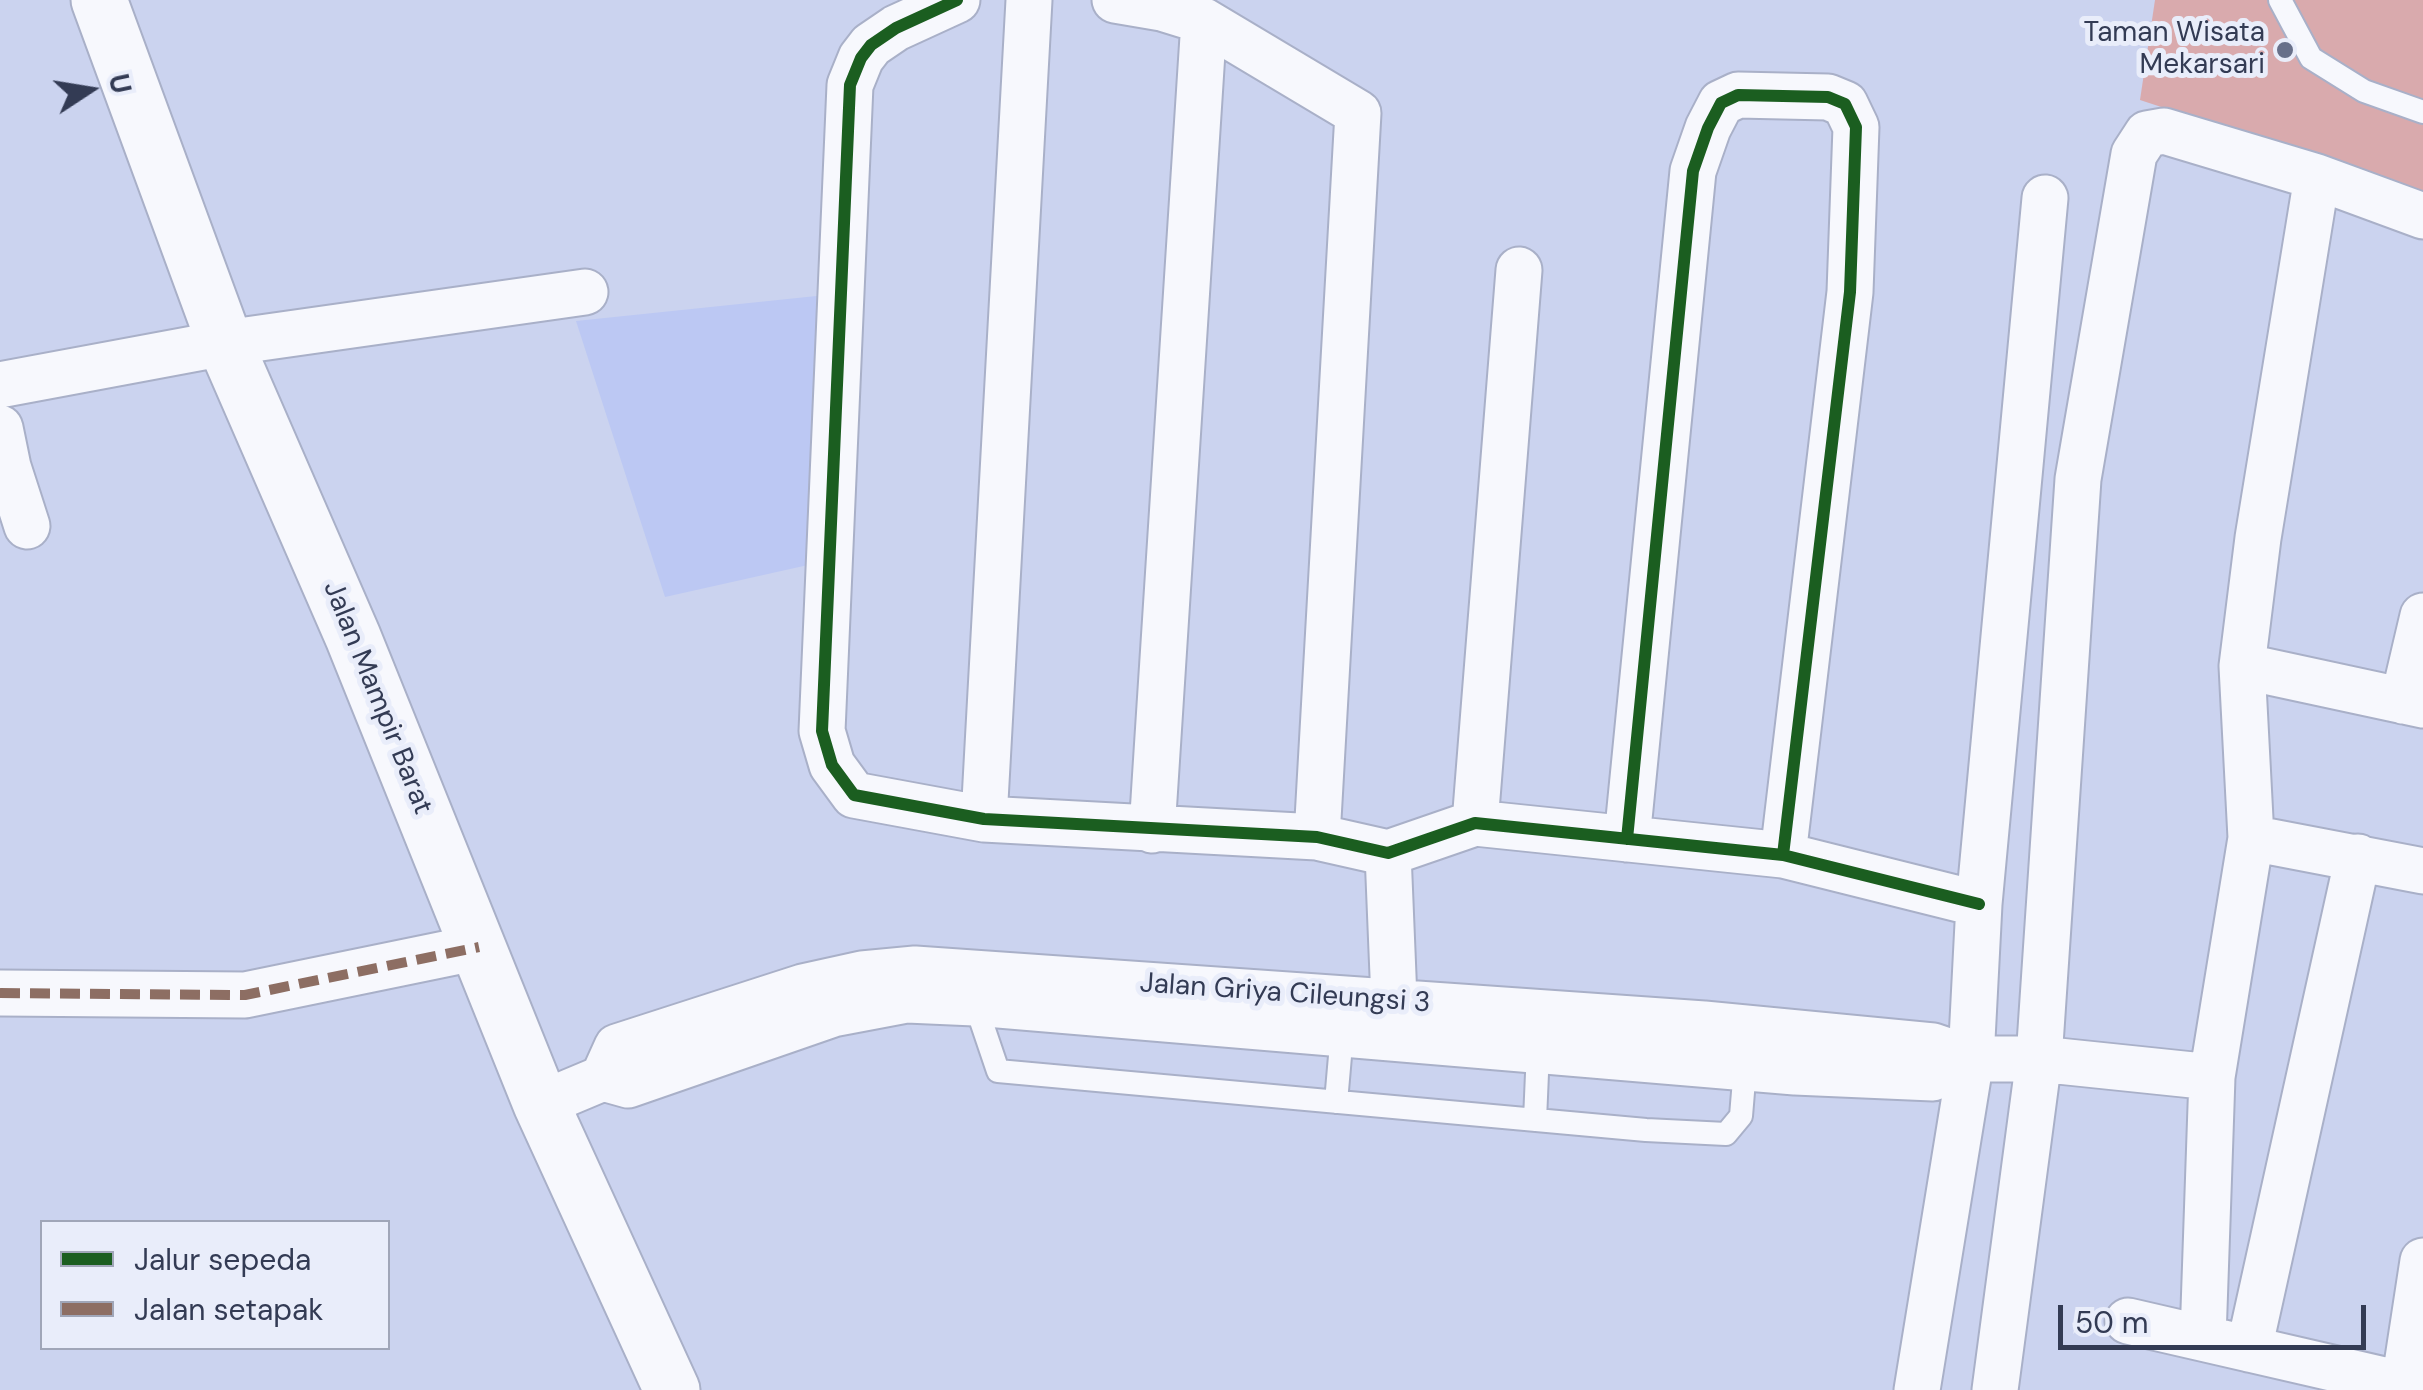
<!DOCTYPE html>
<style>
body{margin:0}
#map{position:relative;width:2423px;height:1390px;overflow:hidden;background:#cbd3ef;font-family:"DM Sans",sans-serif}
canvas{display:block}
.legend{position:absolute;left:40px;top:1220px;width:350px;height:130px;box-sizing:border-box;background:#e9edfa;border:2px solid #a0a6b8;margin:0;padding:12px 18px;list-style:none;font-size:30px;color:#333b54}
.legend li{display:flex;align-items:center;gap:20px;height:50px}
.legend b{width:50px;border:2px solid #a0a6b8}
.north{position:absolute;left:40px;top:40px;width:100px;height:100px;-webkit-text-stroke:8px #e9edfa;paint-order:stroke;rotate:78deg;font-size:28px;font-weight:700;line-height:40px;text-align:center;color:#333b54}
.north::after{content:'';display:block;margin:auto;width:35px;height:45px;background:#333b54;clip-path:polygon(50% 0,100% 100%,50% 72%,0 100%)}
.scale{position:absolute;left:2058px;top:1305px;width:308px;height:45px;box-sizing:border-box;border:5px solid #333b54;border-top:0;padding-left:12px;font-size:30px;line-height:35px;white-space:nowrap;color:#333b54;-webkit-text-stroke:8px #e9edfa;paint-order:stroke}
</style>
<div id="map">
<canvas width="2423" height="1390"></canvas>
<ul class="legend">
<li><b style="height:12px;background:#1b5e20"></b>Jalur sepeda</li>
<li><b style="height:12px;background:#8d6e63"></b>Jalan setapak</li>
</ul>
<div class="north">U</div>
<div class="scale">50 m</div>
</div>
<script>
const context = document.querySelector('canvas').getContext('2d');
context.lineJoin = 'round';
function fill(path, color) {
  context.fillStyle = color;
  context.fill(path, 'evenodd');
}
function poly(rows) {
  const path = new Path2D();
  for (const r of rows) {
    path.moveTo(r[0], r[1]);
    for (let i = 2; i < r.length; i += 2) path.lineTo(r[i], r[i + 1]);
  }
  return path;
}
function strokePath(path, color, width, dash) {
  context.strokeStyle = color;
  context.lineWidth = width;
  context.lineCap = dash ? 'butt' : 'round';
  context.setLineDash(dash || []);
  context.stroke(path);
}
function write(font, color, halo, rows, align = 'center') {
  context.font = font + ' "DM Sans",sans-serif';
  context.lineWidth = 10;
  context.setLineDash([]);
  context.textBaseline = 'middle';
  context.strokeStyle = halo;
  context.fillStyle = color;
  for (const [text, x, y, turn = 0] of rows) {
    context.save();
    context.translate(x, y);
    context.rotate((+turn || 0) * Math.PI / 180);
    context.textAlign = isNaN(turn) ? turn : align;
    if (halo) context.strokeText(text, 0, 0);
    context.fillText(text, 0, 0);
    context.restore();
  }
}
fill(poly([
 [826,295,808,565,665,597,576,321]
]), '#bcc8f3');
fill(poly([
 [2155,0,2423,0,2423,193,2140,100]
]), '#d9aaad');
const lane = poly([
 [2280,0,2311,58,2364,91,2423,112],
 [975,1003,998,1071,1646,1130,1726,1134,1741,1116,1745,1068],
 [1336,1102,1342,1033],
 [1535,1120,1538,1050]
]);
const street = poly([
 [957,0,896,28,871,45,861,58,850,85,822,731,832,765,854,795,984,819,1317,837,1388,853,1475,823,1783,855,1979,904],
 [1115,0,1162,8,1204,21,1358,113,1317,837],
 [0,385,225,343,585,292],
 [0,428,8,467,27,526],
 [2242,666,2423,705],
 [2403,701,2423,616],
 [984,819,1029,0],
 [1475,823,1519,270],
 [1152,830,1204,21],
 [2251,838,2423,871],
 [1627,839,1693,171,1708,128,1721,103,1738,95,1828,97,1845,104,1856,127,1850,292,1783,855],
 [1388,853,1394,1000],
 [0,993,245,995,479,947],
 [603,1078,617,1047,803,987,862,974,915,969,1704,1024,1933,1046,1971,1059,2039,1059,2212,1077],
 [541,1104,603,1078,628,1085,833,1014,907,1000,975,1003,1795,1072,1933,1078,1971,1059],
 [2128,1321,2423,1389],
 [2203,1338,2212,1077,2251,838,2242,666,2258,538,2317,177],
 [2249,1349,2358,857],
 [2404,1385,2423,1261],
 [1917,1390,1971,1059,1979,904,2045,198],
 [1995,1390,2039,1059,2078,479,2134,154,2147,134,2164,131,2317,177,2423,216]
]);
const secondary = poly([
 [99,0,225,343,353,637,541,1104,672,1390]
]);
strokePath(lane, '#a9b0c8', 26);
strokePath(street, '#a9b0c8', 49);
strokePath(secondary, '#a9b0c8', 59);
strokePath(lane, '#f7f8fd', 22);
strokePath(street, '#f7f8fd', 45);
strokePath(secondary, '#f7f8fd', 55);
strokePath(poly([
 [0,993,245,995,479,947]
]), '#8d6e63', 10, [20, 10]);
strokePath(poly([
 [957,0,896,28,871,45,861,58,850,85,822,731,832,765,854,795,984,819,1317,837,1388,853,1475,823,1783,855,1979,904],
 [1627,839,1693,171,1708,128,1721,103,1738,95,1828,97,1845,104,1856,127,1850,292,1783,855]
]), '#1b5e20', 12);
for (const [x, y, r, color] of [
 [2285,50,10,"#68708a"]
]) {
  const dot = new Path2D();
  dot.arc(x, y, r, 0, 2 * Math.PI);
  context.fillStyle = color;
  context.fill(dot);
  strokePath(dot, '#e9edfa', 4);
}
write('28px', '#333b54', '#e9edfa', [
 ["Taman Wisata",2265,34],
 ["Mekarsari",2265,66]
], 'right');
write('28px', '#333b54', '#e9edfa', [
 ["Jalan Mampir Barat",377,698,68],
 ["Jalan Griya Cileungsi 3",1285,994,4]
]);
</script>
